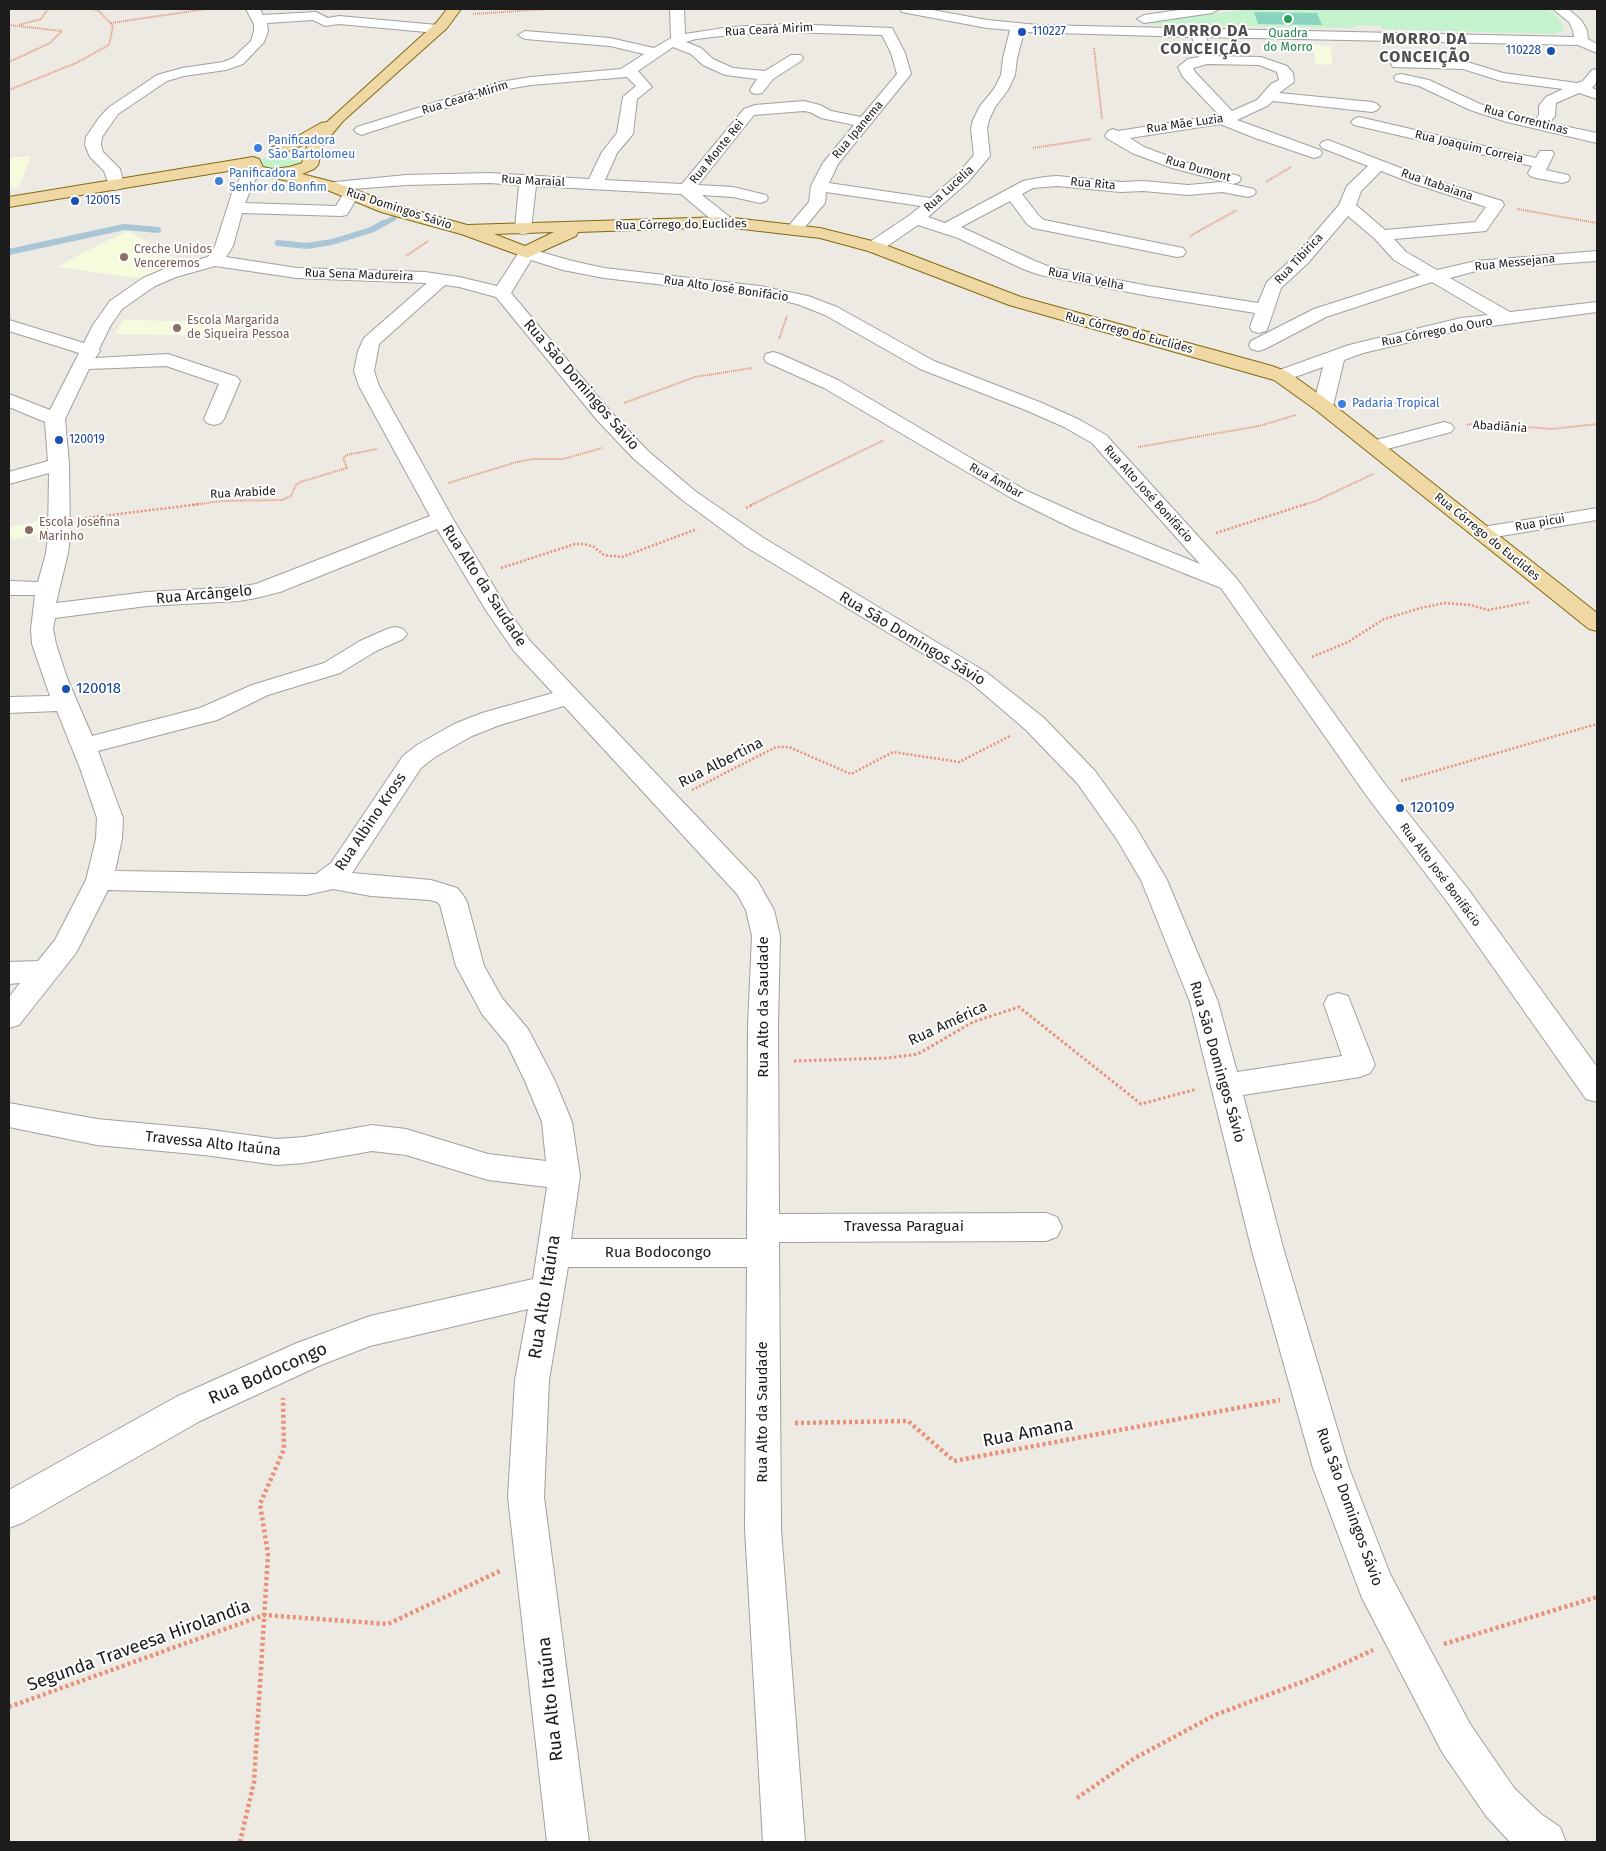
<!DOCTYPE html>
<meta charset="utf-8">
<style>
body{margin:0}
#map{position:relative;width:1606px;height:1851px;overflow:hidden;background:#eceae3;font-family:"Fira Sans",sans-serif}
canvas{display:block}
.frame{position:absolute;inset:0;border:10px solid #1c1c1c;pointer-events:none}
</style>
<div id="map">
<canvas width="1606" height="1851"></canvas>
<div class="frame"></div>
</div>
<script>
const context = document.querySelector('canvas').getContext('2d');
context.lineJoin = 'round';
function fill(path, color) {
  context.fillStyle = color;
  context.fill(path, 'evenodd');
}
function poly(rows) {
  const path = new Path2D();
  for (const r of rows) {
    path.moveTo(r[0], r[1]);
    for (let i = 2; i < r.length; i += 2) path.lineTo(r[i], r[i + 1]);
  }
  return path;
}
function strokePath(path, color, width, dash) {
  context.strokeStyle = color;
  context.lineWidth = width;
  context.lineCap = dash ? 'butt' : 'round';
  context.setLineDash(dash || []);
  context.stroke(path);
}
function write(font, color, halo, rows, align = 'center') {
  context.font = font + ' "Fira Sans",sans-serif';
  context.lineWidth = 4;
  context.setLineDash([]);
  context.textBaseline = 'middle';
  context.strokeStyle = halo;
  context.fillStyle = color;
  for (const [text, x, y, turn = 0] of rows) {
    context.save();
    context.translate(x, y);
    context.rotate((+turn || 0) * Math.PI / 180);
    context.textAlign = isNaN(turn) ? turn : align;
    if (halo) context.strokeText(text, 0, 0);
    context.fillText(text, 0, 0);
    context.restore();
  }
}
fill(poly([
 [1314,45,1331,46,1332,65,1315,64],
 [31,156,19,187,9,188,9,158],
 [128,231,180,261,163,268,143,279,58,267,82,253],
 [123,320,240,322,230,336,115,334],
 [50,519,49,533,9,540,9,527]
]), '#f7fbdd');
fill(poly([
 [1255,9,1546,9,1557,16,1564,28,1564,31,1553,34,1383,29,1381,26,1354,25,1355,28,1142,24,1138,22],
 [281,154,298,157,301,162,289,170,262,170,259,161,268,156]
]), '#c4f2cd');
fill(poly([
 [1254,12,1317,13,1322,25,1258,24]
]), '#8ad3bf');
strokePath(poly([
 [381,225,394,218]
]), '#a8c6d5', 5);
strokePath(poly([
 [278,243,307,246,332,242,371,230,384,223],
 [9,252,124,227,158,230]
]), '#a8c6d5', 6);
const minor = poly([
 [246,9,260,9,263,15,316,12,328,18,339,16,437,25,444,29,437,33,339,24,325,26,313,20,267,23,268,31,264,42,243,64,226,70,184,76,167,81,118,114,102,137,101,145,103,152,120,169,124,185,122,188,116,190,110,188,104,171,90,157,85,145,86,137,99,118,108,108,157,75,182,68,223,62,233,58,251,41,254,31,254,24,246,9],
 [670,9,684,9,685,34,730,27,786,24,892,28,905,53,911,74,838,164,829,183,930,198,956,176,974,155,971,129,973,120,980,106,994,89,1001,75,1003,58,1010,30,987,28,907,13,902,12,900,9,927,9,987,20,1038,25,1574,37,1573,30,1569,22,1553,9,1568,9,1581,20,1587,30,1588,39,1597,44,1597,53,1578,45,1206,37,1213,56,1261,57,1287,66,1293,73,1294,82,1279,93,1372,102,1377,104,1380,107,1377,110,1372,112,1273,101,1267,106,1237,120,1320,150,1322,153,1320,156,1314,158,1255,138,1220,124,1130,138,1144,147,1184,162,1239,176,1241,179,1239,182,1233,184,1172,168,1132,153,1108,139,1105,136,1108,131,1113,129,1118,131,1219,115,1183,77,1178,67,1188,59,1199,57,1192,37,1024,32,1017,58,1015,75,1008,90,995,107,989,120,987,129,990,156,968,182,928,217,945,223,1023,181,1044,177,1057,176,1121,182,1143,181,1188,185,1222,182,1254,189,1256,192,1254,195,1248,197,1222,192,1188,195,1143,191,1121,192,1057,186,1033,188,1022,194,1039,216,1044,220,1183,248,1186,252,1183,256,1177,257,1033,228,1027,224,1010,201,961,227,1035,261,1050,267,1149,286,1258,303,1267,282,1296,255,1339,205,1347,186,1368,166,1322,148,1320,145,1322,142,1328,140,1424,177,1502,201,1504,205,1486,231,1394,239,1406,252,1437,270,1476,261,1597,251,1597,261,1511,267,1476,271,1450,278,1510,312,1597,302,1597,312,1461,330,1363,353,1344,360,1333,406,1330,410,1323,412,1316,410,1313,406,1323,367,1281,382,1274,380,1271,376,1274,372,1349,345,1461,318,1488,315,1432,282,1326,317,1265,349,1258,351,1251,349,1249,345,1251,341,1314,309,1420,275,1394,260,1375,239,1348,216,1308,263,1281,288,1268,327,1266,331,1259,333,1252,331,1250,327,1255,313,1149,296,1040,275,1023,269,958,238,918,225,880,251,874,252,868,251,865,247,868,243,910,215,921,206,826,192,825,203,800,233,788,233,786,229,809,202,811,186,823,163,854,125,821,118,810,112,804,111,754,115,698,185,733,187,766,195,768,198,766,201,760,203,733,197,702,195,731,218,733,222,731,226,719,226,681,194,536,186,531,229,529,233,523,234,517,233,515,229,519,185,489,183,406,185,352,189,357,191,359,194,347,215,341,216,242,213,233,246,226,257,297,268,425,272,459,277,497,286,521,249,527,248,572,261,604,268,760,286,808,296,837,307,934,361,1042,403,1078,419,1106,435,1237,579,1384,783,1468,889,1597,1067,1597,1102,1586,1099,1448,903,1366,795,1221,588,1076,530,1013,499,824,388,766,362,764,358,766,354,773,352,780,354,838,380,1027,491,1092,520,1200,564,1092,443,1064,427,1028,411,920,369,825,315,797,304,760,296,604,278,563,270,531,260,511,293,611,412,648,451,695,491,762,537,986,672,1044,718,1095,771,1135,826,1167,880,1218,1002,1237,1072,1342,1056,1324,1004,1328,996,1338,993,1348,996,1375,1065,1370,1073,1360,1077,1243,1095,1284,1251,1349,1468,1390,1574,1470,1724,1514,1788,1541,1814,1560,1827,1566,1842,1510,1842,1486,1816,1442,1752,1362,1598,1313,1468,1252,1251,1190,1002,1141,880,1116,838,1077,783,1026,730,970,682,746,547,681,499,634,459,597,420,496,297,459,287,445,285,379,344,374,371,379,386,453,519,508,610,530,641,757,880,774,910,780,936,778,1026,779,1214,1046,1213,1057,1217,1062,1227,1057,1237,1046,1241,779,1242,781,1529,805,1842,763,1842,745,1529,747,1267,568,1267,549,1380,544,1497,589,1842,547,1842,508,1497,515,1380,528,1309,370,1346,321,1365,200,1421,22,1523,9,1528,9,1490,176,1397,297,1343,370,1316,533,1279,547,1187,488,1180,406,1155,372,1151,304,1163,277,1165,204,1155,97,1145,9,1127,9,1103,97,1119,204,1129,277,1139,304,1137,372,1125,406,1129,488,1154,546,1161,542,1122,525,1081,507,1044,482,1014,456,966,440,905,437,902,430,900,371,896,333,889,306,895,108,890,76,953,19,1025,9,1028,9,997,20,983,9,984,9,962,38,961,55,940,86,880,96,839,97,818,80,768,57,711,9,713,9,697,50,696,32,644,31,629,35,595,9,595,9,581,38,582,46,553,48,536,49,473,9,484,9,472,48,461,45,422,9,407,9,394,50,410,79,353,9,331,9,320,84,343,93,325,110,301,143,278,164,269,208,257,215,246,232,193,242,175,251,167,257,165,263,167,265,170,255,180,245,203,336,206,345,191,350,189,325,189,323,186,325,183,406,175,489,173,589,179,602,152,617,133,623,97,636,86,627,77,531,85,502,90,367,133,362,135,357,133,354,130,357,127,500,82,531,77,621,69,644,54,610,46,525,39,518,35,525,31,610,38,654,48,671,38,670,9],
 [786,32,882,35,891,53,897,74,861,117,831,111,820,105,804,101,755,105,744,109,682,184,605,180,617,153,633,134,637,99,652,87,638,71,673,47,691,54,703,65,725,75,757,79,750,90,752,93,757,94,762,93,773,79,801,61,803,58,801,55,791,55,765,71,733,68,713,59,701,48,686,42,696,39,730,35,786,32],
 [1207,64,1259,65,1277,72,1279,80,1271,84,1257,100,1232,111,1195,72,1193,68,1207,64],
 [1381,171,1412,183,1486,207,1475,222,1385,230,1356,205,1361,191,1381,171],
 [215,266,297,278,427,283,364,338,358,351,354,371,359,386,430,516,256,584,239,587,147,592,56,603,68,553,70,536,69,464,65,419,89,369,166,366,219,384,204,419,207,423,214,425,221,423,224,419,240,381,237,377,168,354,95,358,100,351,99,349,111,325,122,309,155,286,176,277,215,266],
 [437,529,487,612,514,651,553,693,482,713,454,724,417,745,403,756,331,863,316,874,115,871,122,839,123,818,98,751,217,720,268,695,340,673,376,651,403,639,407,634,403,629,395,627,387,629,360,641,324,663,252,685,200,708,92,736,67,678,56,644,53,629,55,618,147,606,239,601,256,598,280,592,437,529],
 [564,706,737,894,746,910,752,936,748,1026,747,1239,571,1239,580,1176,572,1122,555,1081,528,1029,502,998,484,966,467,902,463,895,457,888,431,880,352,873,421,768,435,757,472,736,500,725,564,706],
 [1186,9,1219,9,1212,13,1144,23,1137,19,1144,15,1186,9],
 [1398,60,1464,61,1503,73,1577,83,1583,81,1592,70,1597,69,1597,82,1592,88,1597,90,1597,99,1579,93,1556,103,1555,116,1549,123,1597,133,1597,143,1507,122,1470,110,1419,86,1396,81,1394,78,1396,75,1401,74,1429,80,1480,104,1535,120,1539,115,1539,106,1546,97,1563,89,1501,81,1463,69,1393,67,1391,64,1393,61,1398,60],
 [1359,117,1536,158,1540,151,1552,151,1554,154,1546,170,1568,175,1570,178,1568,181,1562,183,1536,178,1530,176,1528,173,1532,166,1354,125,1351,122,1354,119,1359,117],
 [1444,422,1451,424,1454,428,1451,432,1376,452,1369,450,1366,446,1369,442,1444,422],
 [1597,508,1597,520,1483,539,1475,538,1472,533,1475,528,1483,527,1597,508]
]);
const major = poly([
 [447,9,461,9,447,28,343,121,323,145,318,165,314,169,302,174,337,183,393,204,467,225,725,217,820,228,880,243,1021,297,1272,366,1288,372,1330,402,1597,613,1597,631,1589,629,1316,410,1274,380,1009,305,868,251,820,238,725,227,578,232,576,236,527,258,461,234,381,212,325,189,251,173,246,168,9,207,9,197,253,157,259,159,263,167,272,169,289,167,302,163,308,143,278,155,272,153,270,150,272,147,289,141,321,123,327,122,437,22,447,9],
 [554,232,525,246,494,234,554,232]
]);
strokePath(minor, '#a0a0a0', 2);
strokePath(major, '#836a11', 2);
strokePath(poly([
 [473,14,548,9],
 [111,23,206,9],
 [9,25,62,31,50,43,9,62],
 [19,25,41,19,48,9],
 [1094,48,1102,119],
 [9,90,76,63,109,45,113,26,99,11,92,9],
 [1033,148,1091,139],
 [1266,182,1291,167],
 [1517,209,1597,223],
 [1190,236,1237,210],
 [406,256,428,241],
 [779,339,787,316],
 [624,403,695,377,752,368],
 [1467,425,1476,423,1552,429,1597,424],
 [1138,447,1259,426,1296,415],
 [448,483,517,462,533,459,563,459,602,448],
 [192,505,222,501,282,500,291,496,296,485,300,482,347,468,343,458,347,455,377,449],
 [751,505,884,440],
 [1303,505,1316,501,1373,474]
]), '#e99077', 2, [1, 1]);
strokePath(poly([
 [746,508,754,504],
 [85,518,201,504],
 [1216,533,1306,504],
 [501,568,575,544,585,544,594,547,604,555,622,557,697,529],
 [1312,657,1348,642,1384,619,1421,608,1445,603,1470,605,1488,610,1530,602],
 [1401,781,1597,724],
 [692,790,776,747,789,747,851,774,893,752,959,762,1010,736]
]), '#e99077', 2.5, [2, 2]);
strokePath(poly([
 [794,1061,888,1058,918,1054,973,1022,1019,1007,1141,1104,1197,1089]
]), '#e99077', 3, [2.5, 2.5]);
strokePath(poly([
 [795,1423,908,1421,954,1461,1280,1400],
 [1444,1644,1597,1597],
 [9,1707,264,1615,388,1624,502,1570],
 [1077,1798,1135,1758,1215,1715,1310,1679,1373,1650],
 [240,1842,254,1782,268,1554,260,1504,284,1449,283,1398]
]), '#e99077', 4.5, [3, 3]);
fill(minor, '#fff');
fill(major, '#f0d8a4');
for (const [x, y, r, color] of [
 [1288,19,5,"#2e9e5b"],
 [1022,32,5,"#1a4fb4"],
 [1551,51,5,"#1a4fb4"],
 [258,148,5,"#3f7fe0"],
 [219,181,5,"#3f7fe0"],
 [75,201,5,"#1a4fb4"],
 [124,257,5,"#8d6e63"],
 [177,328,5,"#8d6e63"],
 [1342,404,5,"#3f7fe0"],
 [59,440,5,"#1a4fb4"],
 [29,530,5,"#8d6e63"],
 [66,689,5,"#1a4fb4"],
 [1400,808,5,"#1a4fb4"]
]) {
  const dot = new Path2D();
  dot.arc(x, y, r, 0, 2 * Math.PI);
  context.fillStyle = color;
  context.fill(dot);
  strokePath(dot, '#fff', 2);
}
write('12px', '#1c1c1c', '#fff', [
 ["Rua Ceará Mirim",769,30,-3],
 ["Rua Ceará-Mirim",465,98,-17],
 ["Rua Correntinas",1526,120,15],
 ["Rua Mãe Luzia",1185,124,-8],
 ["Rua Ipanema",858,130,-50],
 ["Rua Joaquim Correia",1469,147,13],
 ["Rua Monte Rei",717,152,-51],
 ["Rua Dumont",1198,169,16],
 ["Rua Maraial",533,181,3],
 ["Rua Rita",1093,184,5],
 ["Rua Itabaiana",1437,185,19],
 ["Rua Lucelia",949,189,-42],
 ["Rua Domingos Sávio",399,209,18],
 ["Rua Córrego do Euclides",681,225,-1],
 ["Rua Tibirica",1299,259,-47],
 ["Rua Messejana",1515,263,-6],
 ["Rua Sena Madureira",359,275,2],
 ["Rua Vila Velha",1086,279,11],
 ["Rua Alto José Bonifácio",726,289,8],
 ["Rua Córrego do Ouro",1437,332,-11],
 ["Rua Córrego do Euclides",1129,333,15],
 ["Abadiânia",1500,427,4],
 ["Rua Âmbar",996,481,29],
 ["Rua Arabide",243,493,-3],
 ["Rua Alto José Bonifácio",1148,494,48],
 ["Rua picui",1540,523,-10],
 ["Rua Córrego do Euclides",1487,537,39],
 ["Rua Alto José Bonifácio",1440,875,53]
]);
write('12px', '#164399', '#fff', [
 ["110227",1032,32],
 ["110228",1541,51,"right"],
 ["120015",85,201],
 ["120019",69,440]
], 'left');
write('12px', '#27864d', '#fff', [
 ["Quadra",1288,34],
 ["do Morro",1288,48]
]);
write('12px', '#366cbe', '#fff', [
 ["Panificadora",268,141],
 ["São Bartolomeu",268,155],
 ["Panificadora",229,174],
 ["Senhor do Bonfim",229,188],
 ["Padaria Tropical",1352,404]
], 'left');
write('12px', '#785e54', '#fff', [
 ["Creche Unidos",134,250],
 ["Venceremos",134,264],
 ["Escola Margarida",187,321],
 ["de Siqueira Pessoa",187,335],
 ["Escola Josefina",39,523],
 ["Marinho",39,537]
], 'left');
write('15px', '#1c1c1c', '#fff', [
 ["Rua São Domingos Sávio",581,385,49],
 ["Rua Alto da Saudade",484,586,57],
 ["Rua Arcângelo",204,595,-5],
 ["Rua São Domingos Sávio",912,639,31],
 ["Rua Albertina",721,763,-27],
 ["Rua Albino Kross",371,822,-56],
 ["Rua Alto da Saudade",764,1007,-90],
 ["Rua América",948,1024,-25],
 ["Rua São Domingos Sávio",1217,1062,74],
 ["Travessa Alto Itaúna",213,1144,6],
 ["Travessa Paraguai",904,1227],
 ["Rua Bodocongo",658,1253],
 ["Rua Alto da Saudade",763,1412,-90],
 ["Rua São Domingos Sávio",1349,1507,70]
]);
write('15px', '#164399', '#fff', [
 ["120018",76,689],
 ["120109",1410,808]
], 'left');
context.letterSpacing = '1px';
write('bold 16px', '#4f4f4f', '#fff', [
 ["MORRO DA",1206,32],
 ["CONCEIÇÃO",1206,50],
 ["MORRO DA",1425,40],
 ["CONCEIÇÃO",1425,58]
]);
context.letterSpacing = '0px';
write('18px', '#1c1c1c', '#fff', [
 ["Rua Alto Itaúna",545,1297,-81],
 ["Rua Bodocongo",268,1374,-24],
 ["Rua Amana",1028,1433,-11],
 ["Segunda Traveesa Hirolandia",139,1646,-20],
 ["Rua Alto Itaúna",551,1699,-96]
]);
</script>
